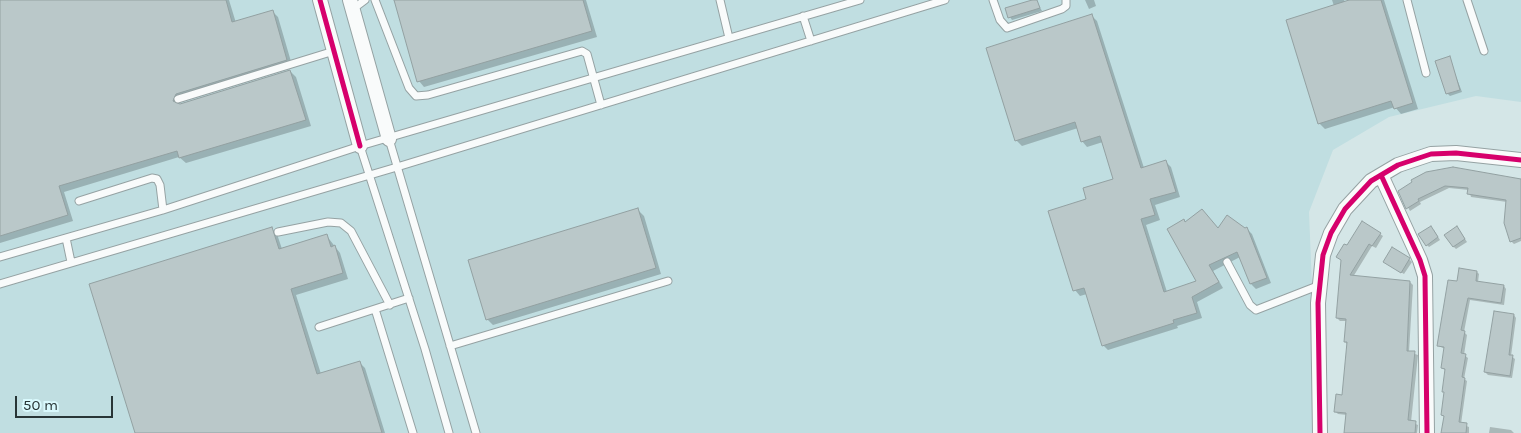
<!DOCTYPE html>
<style>
body{margin:0}
#map{position:relative;width:1521px;height:433px;overflow:hidden;background:#d4e6e7;font-family:Karla,sans-serif}
canvas{display:block}
.scale{position:absolute;left:15px;top:396px;width:98px;height:22px;box-sizing:border-box;border:2px solid #283536;border-top:0;padding-left:6px;font-size:15px;line-height:18px;white-space:nowrap;color:#283536;-webkit-text-stroke:4px #d9f9fd;paint-order:stroke}
</style>
<div id="map">
<canvas width="1521" height="433"></canvas>
<div class="scale">50 m</div>
</div>
<script>
const context = document.querySelector('canvas').getContext('2d');
context.lineJoin = 'round';
function fill(path, color) {
  context.fillStyle = color;
  context.fill(path, 'evenodd');
}
function poly(rows) {
  const path = new Path2D();
  for (const r of rows) {
    path.moveTo(r[0], r[1]);
    for (let i = 2; i < r.length; i += 2) path.lineTo(r[i], r[i + 1]);
  }
  return path;
}
function strokePath(path, color, width, dash) {
  context.strokeStyle = color;
  context.lineWidth = width;
  context.lineCap = dash ? 'butt' : 'round';
  context.setLineDash(dash || []);
  context.stroke(path);
}
fill(poly([
 [0,0,1521,0,1521,102,1476,96,1389,117,1333,150,1309,212,1318,433,0,433]
]), '#c0dee1');
fill(poly([
 [0,0,229,0,236,23,273,12,278,17,292,65,182,99,178,105,290,71,296,77,311,126,186,163,179,157,64,192,73,221,0,243],
 [395,0,586,0,597,37,424,87,419,81],
 [1036,0,1042,11,1012,20,1010,17],
 [1085,0,1094,0,1096,6,1089,9],
 [1332,0,1344,0,1345,2,1353,0,1384,0,1418,109,1401,114,1395,107,1325,129,1319,123,1334,6],
 [1092,16,1097,21,1144,168,1166,162,1171,167,1180,197,1155,205,1160,220,1146,225,1167,292,1198,282,1186,223,1218,229,1247,229,1252,234,1271,283,1256,289,1251,284,1240,257,1213,271,1223,288,1197,302,1202,318,1177,326,1178,328,1108,350,1103,345,1087,294,1080,296,1075,290,1088,200,1115,180,1103,142,1087,147,1082,141,1078,128,1022,146,1016,140],
 [1449,58,1462,92,1450,96,1447,93],
 [1521,180,1521,241,1514,244,1511,241,1507,202,1471,197,1469,190,1449,188,1420,202,1421,204,1410,211,1399,191,1414,182],
 [638,210,644,216,661,274,493,325,487,319],
 [272,229,277,234,282,249,326,235,340,253,348,279,296,295,321,374,359,362,365,368,385,433,136,433],
 [1434,230,1440,240,1429,247,1427,245],
 [1460,231,1467,242,1456,249,1453,246],
 [1380,234,1383,236,1376,248,1372,246,1353,277,1410,282,1413,285,1409,352,1418,355,1411,422,1418,425,1417,433,1345,433,1347,415,1338,414,1335,411,1343,396,1348,345,1345,342,1347,321,1340,321,1337,318,1342,261,1338,257,1348,247],
 [1409,259,1412,262,1404,274,1388,264],
 [1477,272,1479,274,1478,282,1504,286,1506,289,1504,305,1470,300,1464,332,1467,335,1464,355,1468,358,1464,379,1467,381,1461,424,1469,427,1469,433,1443,433,1445,417,1442,415,1445,393,1445,370,1442,368,1445,349,1439,346,1458,283],
 [1514,315,1516,318,1511,356,1515,359,1512,378,1488,375,1485,372],
 [1490,427,1511,430,1514,433,1489,433]
]), '#0003');
const building = poly([
 [0,0,226,0,232,22,273,10,287,60,176,94,173,101,180,104,290,70,306,120,179,158,177,151,59,186,68,215,0,236,0,0],
 [394,0,583,0,592,31,417,82,394,0],
 [1032,0,1037,0,1040,8,1008,18,1005,8,1032,0],
 [1349,0,1381,0,1413,103,1394,109,1391,101,1318,124,1286,20,1349,0],
 [1092,14,1141,168,1166,160,1176,192,1150,199,1155,215,1141,219,1164,292,1196,281,1167,229,1184,219,1185,222,1202,209,1218,228,1227,215,1245,228,1247,227,1267,278,1250,284,1237,252,1209,265,1219,282,1192,297,1197,313,1173,320,1174,323,1102,346,1084,288,1073,291,1048,211,1086,199,1083,188,1113,179,1100,136,1081,142,1075,122,1015,141,986,48,1092,14],
 [1450,56,1460,90,1446,94,1435,61,1450,56],
 [1453,167,1521,179,1521,238,1510,242,1504,223,1506,200,1467,194,1468,188,1445,186,1418,199,1419,201,1406,209,1398,191,1412,182,1411,180,1426,172,1453,167],
 [638,208,656,268,486,320,468,260,638,208],
 [1362,221,1381,233,1372,246,1369,244,1350,275,1410,281,1407,351,1415,351,1408,420,1416,421,1415,433,1344,433,1346,413,1334,412,1336,394,1342,395,1347,342,1344,342,1346,319,1336,318,1341,260,1336,257,1344,244,1347,245,1362,221],
 [1431,226,1438,237,1426,246,1418,234,1431,226],
 [1457,226,1465,239,1453,247,1444,235,1457,226],
 [272,227,279,249,327,234,331,247,335,245,343,273,291,289,317,374,360,361,382,433,135,433,89,284,272,227],
 [1392,247,1410,258,1401,273,1383,262,1392,247],
 [1459,268,1477,271,1476,281,1504,285,1501,303,1468,298,1461,330,1465,331,1461,353,1466,354,1462,377,1465,378,1459,422,1467,423,1466,433,1441,433,1444,416,1441,415,1444,392,1442,392,1445,369,1441,368,1444,347,1437,346,1448,280,1457,281,1459,268],
 [1494,311,1514,314,1509,355,1513,355,1510,376,1484,372,1494,311]
]);
fill(building, '#bac8c9');
strokePath(building, '#93a1a2', 1);
const lane = poly([
 [375,0,409,88,416,96,428,95,582,51,587,54,601,105],
 [720,0,729,38],
 [993,0,1000,20,1007,28,1062,9,1066,6,1066,0],
 [1407,0,1426,73],
 [1467,0,1484,51],
 [353,9,365,0],
 [803,16,811,41],
 [178,99,334,51],
 [389,139,476,433],
 [360,146,425,349,449,433],
 [79,201,152,178,157,179,160,185,163,210],
 [278,232,328,222,341,223,351,231,390,305],
 [66,238,71,262],
 [0,257,163,210,360,146,860,0],
 [1227,262,1250,305,1256,310,1320,285],
 [0,284,397,167,945,0],
 [375,309,413,433],
 [319,327,409,298],
 [450,346,668,281]
]);
const street = poly([
 [320,0,360,146],
 [350,0,389,139],
 [1381,175,1420,260,1425,276,1427,433],
 [1320,433,1318,303,1323,255,1331,233,1345,209,1371,181,1398,165,1431,154,1456,153,1521,160]
]);
strokePath(lane, '#95a2a3', 9);
strokePath(street, '#95a2a3', 16);
strokePath(lane, '#f9fbfb', 7);
strokePath(street, '#f9fbfb', 14);
strokePath(poly([
 [320,0,360,146],
 [1381,175,1420,260,1425,276,1427,433],
 [1320,433,1318,303,1323,255,1331,233,1345,209,1371,181,1398,165,1431,154,1456,153,1521,160]
]), '#d6006c', 5);
</script>
